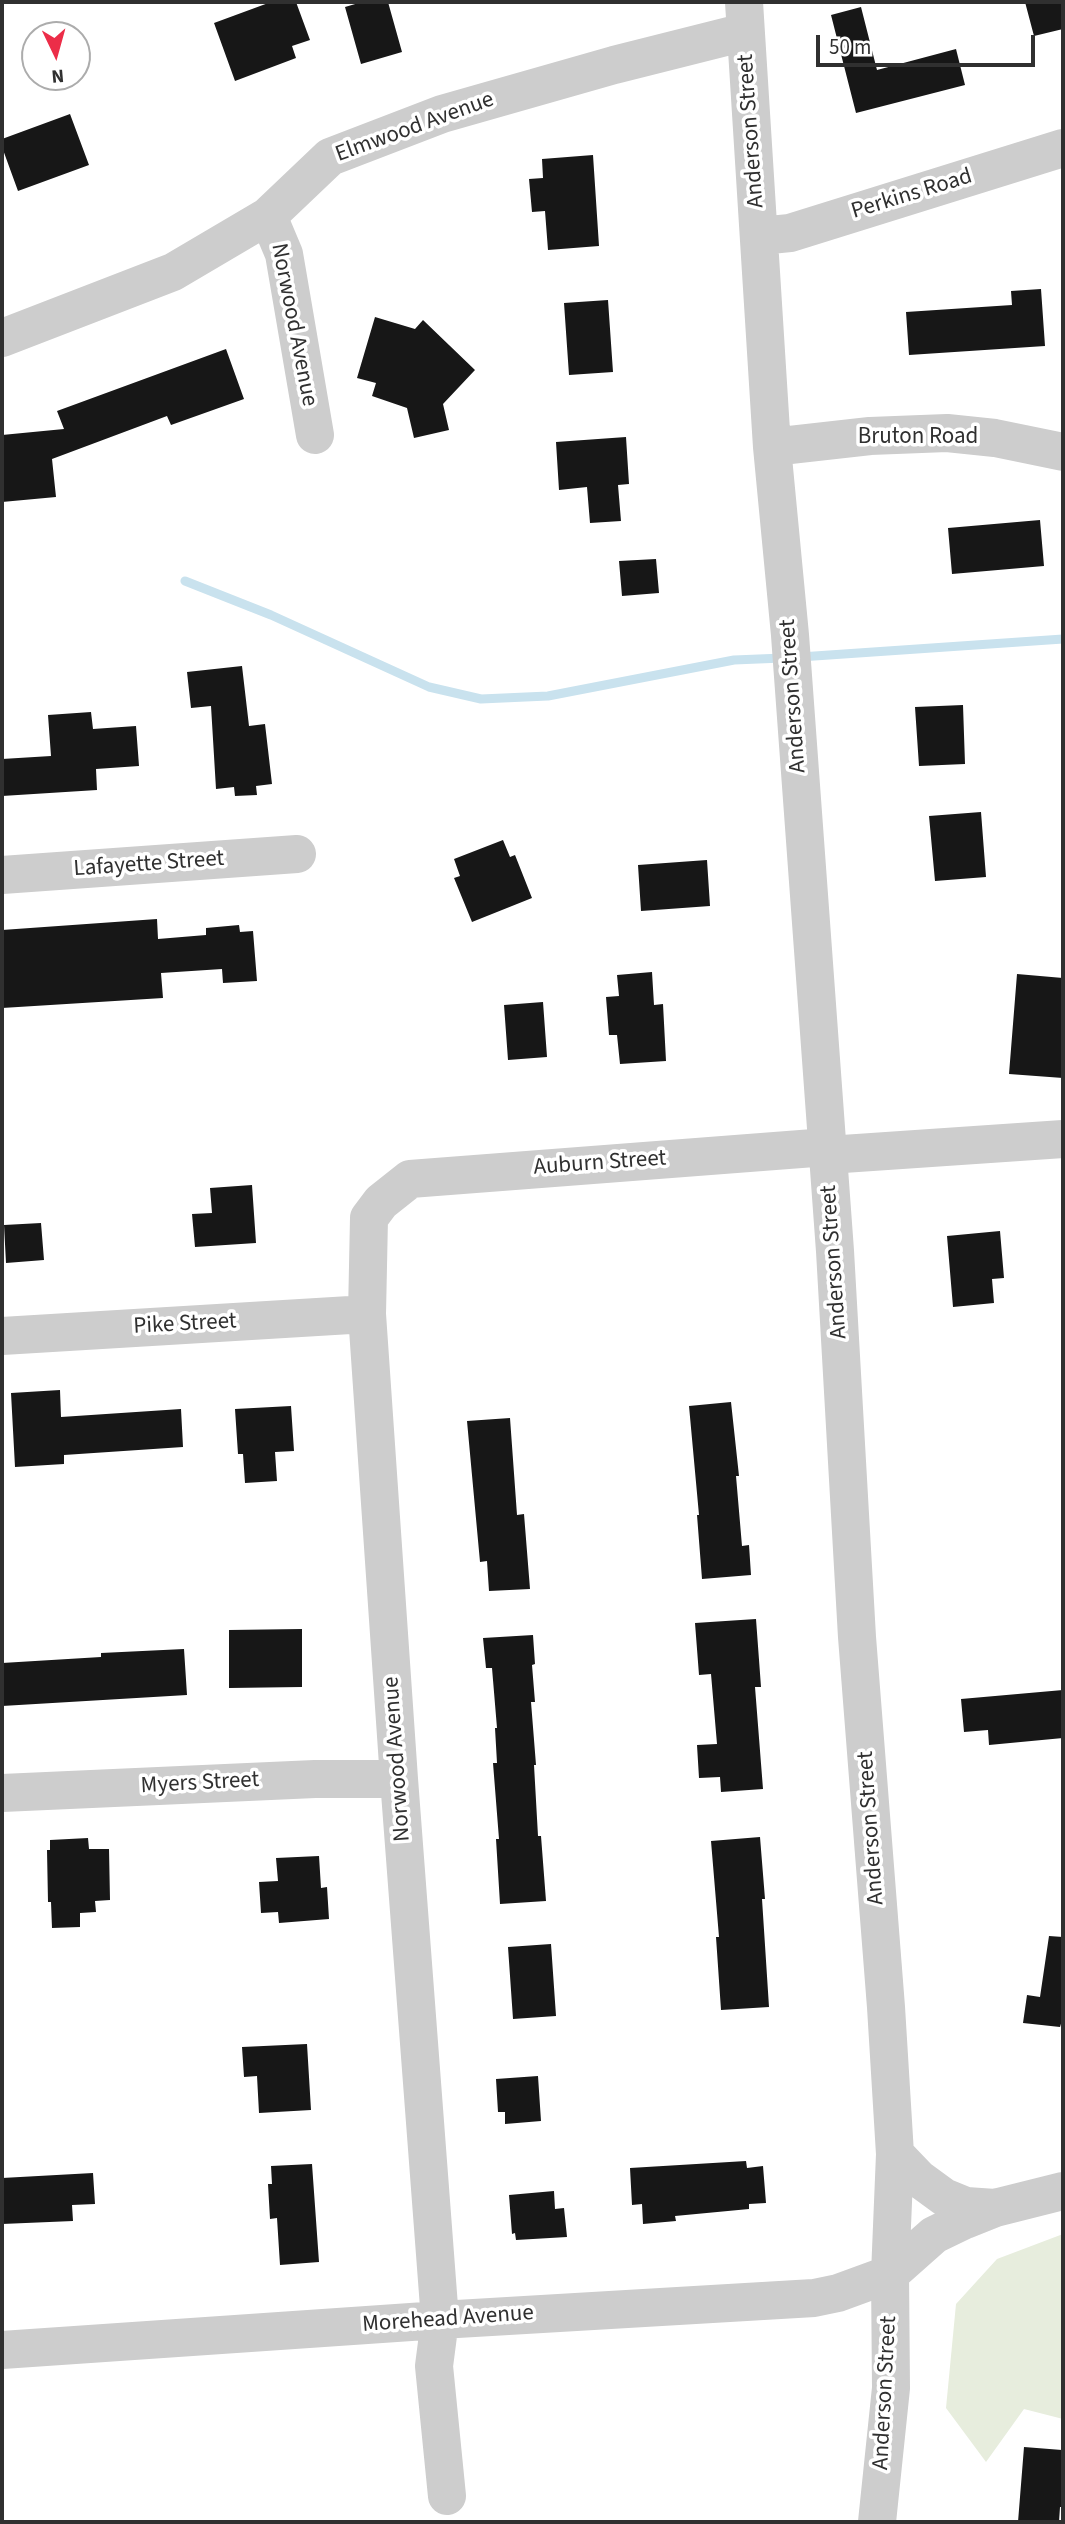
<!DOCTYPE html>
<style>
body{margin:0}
#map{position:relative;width:1065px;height:2524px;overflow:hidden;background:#fff;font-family:"Source Sans 3",sans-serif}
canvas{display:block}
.frame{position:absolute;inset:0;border:4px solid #303030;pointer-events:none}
.north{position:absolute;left:21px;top:21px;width:70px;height:70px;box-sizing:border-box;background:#fff;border:2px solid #acacac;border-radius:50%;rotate:175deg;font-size:19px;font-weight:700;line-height:28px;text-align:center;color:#303030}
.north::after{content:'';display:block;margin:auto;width:24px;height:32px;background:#ec2d48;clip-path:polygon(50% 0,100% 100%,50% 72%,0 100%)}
.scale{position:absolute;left:816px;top:35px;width:219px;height:32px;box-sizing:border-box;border:4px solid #303030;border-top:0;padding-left:9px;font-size:21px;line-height:24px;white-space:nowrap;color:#303030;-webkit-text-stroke:5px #fff;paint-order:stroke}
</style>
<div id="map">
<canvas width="1065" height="2524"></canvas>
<div class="frame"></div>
<div class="north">N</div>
<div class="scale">50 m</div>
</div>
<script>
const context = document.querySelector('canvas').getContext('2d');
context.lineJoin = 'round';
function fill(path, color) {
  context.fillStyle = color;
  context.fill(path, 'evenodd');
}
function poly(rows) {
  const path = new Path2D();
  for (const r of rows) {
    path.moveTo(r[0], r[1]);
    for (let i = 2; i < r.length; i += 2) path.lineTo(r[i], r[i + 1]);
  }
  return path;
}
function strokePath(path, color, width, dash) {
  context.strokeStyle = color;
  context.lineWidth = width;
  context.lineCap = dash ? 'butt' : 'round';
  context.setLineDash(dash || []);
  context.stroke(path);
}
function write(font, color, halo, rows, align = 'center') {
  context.font = font + ' "Source Sans 3",sans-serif';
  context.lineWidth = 7;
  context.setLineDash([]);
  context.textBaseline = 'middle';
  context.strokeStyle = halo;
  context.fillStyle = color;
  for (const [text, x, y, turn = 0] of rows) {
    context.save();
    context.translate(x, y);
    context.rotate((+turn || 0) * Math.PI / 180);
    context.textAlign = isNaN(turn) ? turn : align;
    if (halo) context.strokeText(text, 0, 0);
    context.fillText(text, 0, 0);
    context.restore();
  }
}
fill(poly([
 [1063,2234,1063,2419,1024,2409,986,2462,946,2408,956,2304,997,2259]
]), '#e7eddd');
strokePath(poly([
 [185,581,271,615,429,687,481,699,548,696,734,660,783,658],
 [800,657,1063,639]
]), '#c9e2ee', 9);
fill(poly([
 [271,2,296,2,310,40,292,46,296,58,235,81,214,23],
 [362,2,388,2,402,52,361,64,345,7],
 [1025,2,1063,2,1063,29,1034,36],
 [861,7,877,70,956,49,965,85,856,113,831,15],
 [70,114,89,165,18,191,2,147,2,139],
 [593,155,599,246,548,250,545,211,532,212,529,179,543,178,542,159],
 [1041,289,1045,346,909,355,906,312,1012,305,1011,291],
 [608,300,613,372,569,375,564,303],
 [375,317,415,329,423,320,475,370,443,404,449,430,414,438,407,408,372,396,376,383,357,378],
 [226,349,244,399,171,425,167,416,52,459,56,497,2,502,2,435,64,429,57,411],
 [626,437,629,484,618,485,621,521,590,523,587,487,559,490,556,442],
 [1040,520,1044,566,952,574,948,528],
 [656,559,659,593,622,596,619,561],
 [242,666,249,726,265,724,272,784,256,786,257,795,235,796,234,787,216,789,211,706,191,708,187,672],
 [963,705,965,764,919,766,915,707],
 [91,712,93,729,136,726,139,766,96,769,97,790,2,796,2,759,51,756,48,715],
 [981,812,986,877,935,881,929,816],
 [503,840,510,857,515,855,532,898,472,922,454,878,460,876,454,859],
 [707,860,710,906,641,911,638,865],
 [157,919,158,939,206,935,206,928,239,925,240,932,253,931,257,981,223,983,222,969,161,973,163,998,2,1008,2,930],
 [652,972,654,1005,663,1004,666,1061,620,1064,617,1035,609,1035,606,997,619,996,617,975],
 [1017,974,1063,978,1063,1078,1009,1074],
 [543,1002,547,1057,508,1060,504,1005],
 [252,1185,256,1243,195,1247,192,1214,212,1213,210,1188],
 [41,1223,44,1260,6,1263,4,1225],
 [1000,1231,1004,1278,992,1279,994,1303,953,1307,947,1236],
 [60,1390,61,1417,181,1409,183,1447,64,1455,64,1464,15,1467,11,1393],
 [731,1402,739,1476,736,1476,742,1546,749,1545,751,1575,702,1579,697,1515,699,1515,689,1406],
 [291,1406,294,1451,275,1452,277,1481,245,1483,243,1454,238,1454,235,1409],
 [510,1418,517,1515,524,1514,530,1589,489,1591,487,1561,480,1562,467,1421],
 [756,1619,761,1687,755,1687,763,1789,721,1792,720,1777,699,1778,697,1745,717,1744,711,1674,699,1675,695,1623],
 [302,1629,302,1687,229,1688,229,1630],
 [533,1635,535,1664,532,1665,535,1702,531,1702,536,1765,534,1765,538,1836,541,1836,546,1901,500,1904,496,1839,499,1839,493,1763,497,1763,495,1728,497,1728,492,1668,486,1668,483,1638],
 [184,1649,187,1695,2,1706,2,1663,101,1657,101,1653],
 [1063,1690,1063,1738,989,1745,988,1730,964,1732,961,1699],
 [760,1837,765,1899,762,1899,769,2007,721,2010,716,1937,719,1937,711,1841],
 [88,1838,89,1849,109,1849,110,1900,95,1901,96,1912,80,1913,80,1927,52,1928,51,1902,48,1902,47,1850,50,1850,50,1840],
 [319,1856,321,1888,327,1887,329,1919,279,1923,278,1912,261,1913,259,1882,278,1881,276,1858],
 [1049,1936,1063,1937,1063,2017,1060,2027,1023,2023,1027,1995,1040,1997],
 [551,1944,556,2016,513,2019,508,1947],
 [307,2044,311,2110,259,2113,257,2076,244,2077,242,2047],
 [538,2076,541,2121,505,2124,505,2112,498,2112,496,2079],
 [746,2161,747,2168,763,2166,766,2203,749,2204,749,2209,675,2216,676,2221,643,2224,642,2204,632,2205,630,2168],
 [312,2164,319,2262,280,2265,277,2218,270,2219,268,2184,272,2184,271,2166],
 [93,2173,95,2204,72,2205,73,2221,2,2224,2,2178],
 [554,2191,555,2209,564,2208,567,2237,516,2240,515,2233,512,2234,509,2195],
 [1024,2447,1062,2450,1063,2507,1060,2507,1059,2522,1018,2522]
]), '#171717');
strokePath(poly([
 [744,2,772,447,790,635,835,1251,857,1637,886,2007,895,2154,890,2274,891,2388,877,2522],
 [268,216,284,254,315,435],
 [760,236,790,233,1063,148],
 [2,338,173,272,268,216,330,157,442,114,614,65,745,32],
 [772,447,870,436,947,433,995,438,1063,452],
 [2,875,297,854],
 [828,1155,1063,1139],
 [2,1336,367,1314],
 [2,1793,315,1779,399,1779],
 [895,2154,918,2178,944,2197,966,2206,995,2208],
 [2,2350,440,2320,814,2298,838,2293,890,2274,934,2235,965,2220,995,2208,1063,2191],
 [447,2496,434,2366,440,2320,399,1779,367,1314,369,1218,381,1202,410,1179,827,1147]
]), '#cdcdcd', 38);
write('23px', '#303030', '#fff', [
 ["Elmwood Avenue",415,128,-20],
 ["Anderson Street",752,131,-94],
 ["Perkins Road",912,195,-17],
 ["Norwood Avenue",293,325,79],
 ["Bruton Road",918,438],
 ["Anderson Street",794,696,-94],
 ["Lafayette Street",149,865,-4],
 ["Auburn Street",600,1164,-4],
 ["Anderson Street",835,1262,-94],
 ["Pike Street",185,1325,-3],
 ["Norwood Avenue",398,1759,-94],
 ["Myers Street",200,1784,-3],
 ["Anderson Street",872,1828,-94],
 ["Morehead Avenue",448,2320,-4],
 ["Anderson Street",886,2393,-87]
]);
</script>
